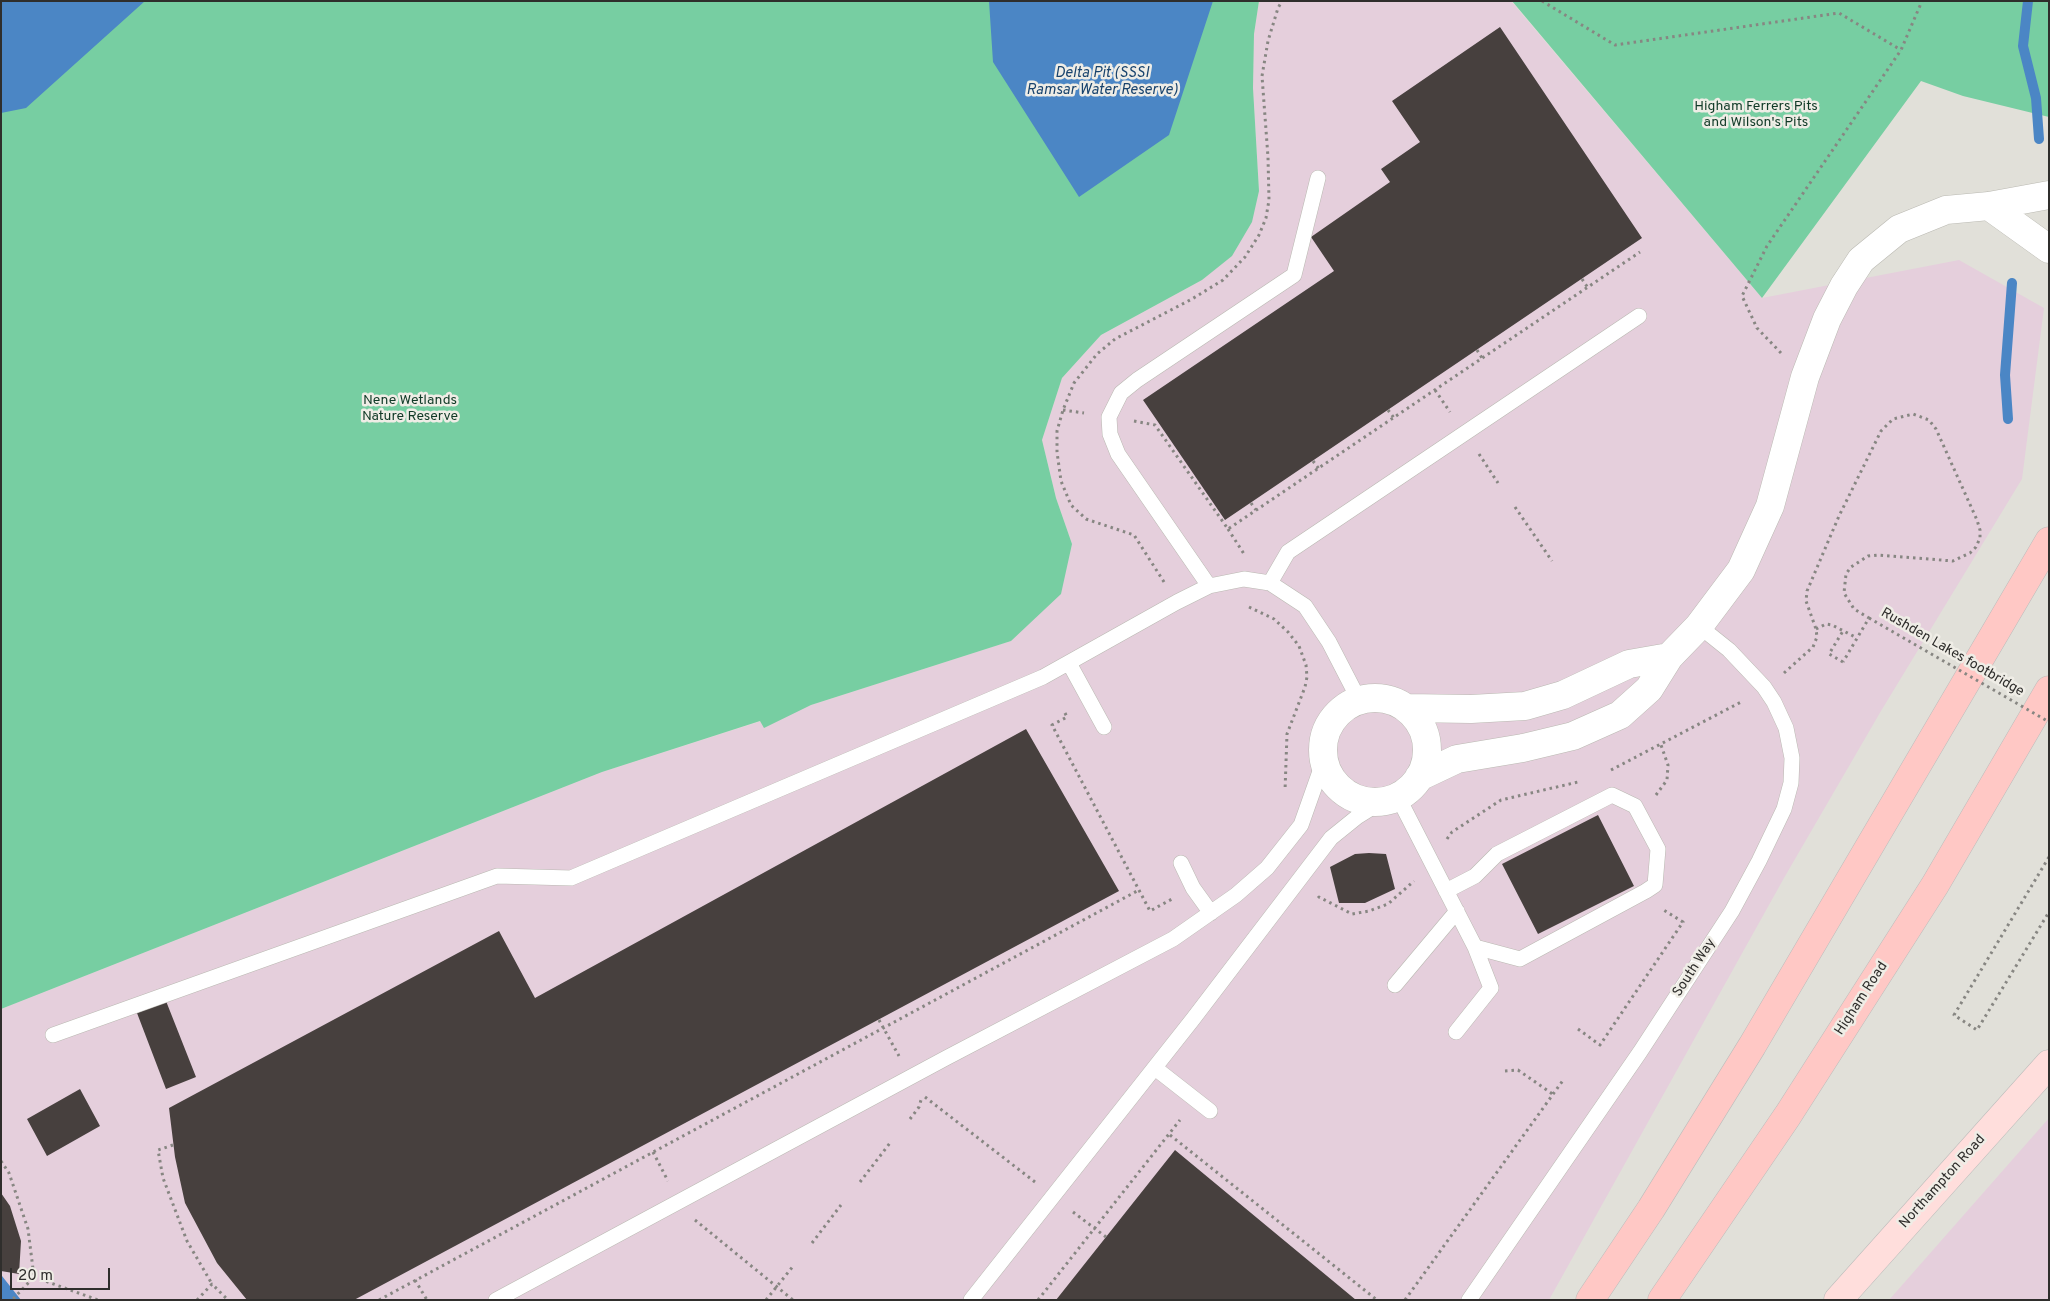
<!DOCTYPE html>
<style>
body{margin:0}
#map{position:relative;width:2050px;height:1301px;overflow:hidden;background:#e1e0d9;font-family:Overpass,sans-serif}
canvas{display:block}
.frame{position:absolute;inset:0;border:2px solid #2f2e2c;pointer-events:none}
.scale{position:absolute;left:10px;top:1268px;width:100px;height:22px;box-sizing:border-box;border:2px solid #2f2e2c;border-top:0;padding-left:6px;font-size:15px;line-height:18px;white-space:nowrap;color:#2f2e2c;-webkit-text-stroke:4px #efede6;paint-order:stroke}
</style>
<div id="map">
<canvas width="2050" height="1301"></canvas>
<div class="frame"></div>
<div class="scale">20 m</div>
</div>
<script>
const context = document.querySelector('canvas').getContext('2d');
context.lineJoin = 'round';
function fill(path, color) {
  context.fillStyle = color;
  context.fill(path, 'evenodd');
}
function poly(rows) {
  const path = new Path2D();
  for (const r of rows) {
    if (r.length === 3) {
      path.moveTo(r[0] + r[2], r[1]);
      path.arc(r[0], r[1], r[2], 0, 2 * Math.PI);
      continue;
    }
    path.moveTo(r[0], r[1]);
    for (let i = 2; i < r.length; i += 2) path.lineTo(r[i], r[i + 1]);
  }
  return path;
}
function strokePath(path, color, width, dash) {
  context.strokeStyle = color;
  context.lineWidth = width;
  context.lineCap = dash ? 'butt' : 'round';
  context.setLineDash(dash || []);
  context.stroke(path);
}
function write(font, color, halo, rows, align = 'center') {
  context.font = font + ' Overpass,sans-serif';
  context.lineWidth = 5;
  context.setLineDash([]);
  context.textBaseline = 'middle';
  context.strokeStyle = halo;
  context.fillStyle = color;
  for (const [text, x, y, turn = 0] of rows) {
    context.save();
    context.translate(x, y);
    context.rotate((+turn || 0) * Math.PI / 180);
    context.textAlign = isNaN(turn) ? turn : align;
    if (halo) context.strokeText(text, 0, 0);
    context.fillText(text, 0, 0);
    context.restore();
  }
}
fill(poly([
 [1259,1,1511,1,1762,298,1959,260,2044,308,2022,479,1881,711,1784,878,1549,1300,1,1300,1,1009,602,772,1011,641,1072,544,1056,498,1042,440,1062,378,1101,335,1202,280,1259,191,1253,88,1254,34],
 [2049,1118,2049,1300,1889,1300]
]), '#e5cfdc');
fill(poly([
 [1,1,1259,1,1254,34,1253,88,1259,191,1252,222,1232,256,1202,280,1101,335,1062,378,1042,440,1056,498,1072,544,1061,594,1011,641,811,705,764,728,760,721,602,772,1,1009],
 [1512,1,2049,1,2049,117,1963,96,1921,81,1762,298]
]), '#77cea2');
fill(poly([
 [1,1,145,1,26,108,1,113],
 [989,1,1213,1,1169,135,1079,197,993,62],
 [1,1276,2,1276,21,1300,1,1300]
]), '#4b86c5');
strokePath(poly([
 [2028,1,2023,46,2036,98,2039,139],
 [2008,419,2005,375,2012,283]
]), '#4b86c5', 10);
fill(poly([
 [1500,27,1642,238,1225,520,1143,400,1334,271,1311,237,1390,182,1381,169,1420,142,1392,101],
 [1026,729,1119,891,354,1300,247,1300,217,1263,185,1203,175,1157,169,1108,499,931,535,998],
 [1598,815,1634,886,1538,934,1502,864],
 [1369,853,1386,854,1395,889,1365,903,1339,903,1330,867,1355,854],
 [166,1001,196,1077,166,1089,137,1013],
 [80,1089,100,1126,47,1156,27,1119],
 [1175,1150,1356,1300,1056,1300],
 [1,1193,10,1206,21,1241,19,1274,1,1271]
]), '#47403e');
const lane = poly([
 [1270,583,1288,552,1639,316],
 [1209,586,1118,454,1110,434,1109,417,1121,393,1137,380,1294,275,1318,178],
 [1069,663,1104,727],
 [1398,797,1475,947,1491,988,1456,1032],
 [1181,863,1193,888,1211,913],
 [1446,891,1475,876,1497,854,1612,795,1635,806,1658,849,1655,885,1646,891,1520,959,1475,947],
 [1395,985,1457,911],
 [53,1035,497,876,571,878,1043,677,1177,602,1209,586,1244,579,1270,583,1305,606,1329,642,1359,700],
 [1155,1068,1210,1111],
 [496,1300,946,1058,1173,939,1236,895,1267,868,1301,825,1324,760],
 [971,1300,1193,1019,1331,838,1357,817,1381,802],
 [1469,1300,1640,1052,1732,911,1759,861,1784,809,1791,783,1792,758,1786,728,1774,702,1764,687,1729,650,1699,626]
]);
const street = poly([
 [1989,206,2049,249],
 [1375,750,52],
 [1407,708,1471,709,1525,706,1563,695,1629,664,1669,657],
 [1419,777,1457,759,1523,748,1573,736,1620,715,1649,689,1669,657,1699,626,1741,570,1770,506,1805,377,1827,319,1844,286,1861,260,1899,229,1946,210,1989,206,2049,195]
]);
const primary = poly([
 [1838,1300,2049,1064]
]);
const highway = poly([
 [1590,1300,1651,1209,1752,1046,2049,541],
 [1662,1300,1788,1115,1935,885,2049,690]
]);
strokePath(lane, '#bab9b2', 16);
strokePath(street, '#bab9b2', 29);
strokePath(primary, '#bcbcbb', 29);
strokePath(highway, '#bcbcbb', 29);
strokePath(poly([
 [1542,1,1615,45,1839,13,1901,50],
 [1582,279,1588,288],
 [1477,350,1482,358],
 [1781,353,1757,328,1742,296,1767,246,1901,50,1922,1],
 [1435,390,1450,412],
 [1063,410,1084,413],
 [1388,410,1394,418],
 [1134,421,1155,425,1228,529,1640,252],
 [1479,454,1498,483],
 [1313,461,1319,469],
 [1251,503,1256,510],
 [1515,507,1552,561],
 [1228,529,1244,554],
 [1164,582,1134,535,1086,519,1071,505,1061,481,1057,452,1057,431,1063,410,1074,383,1097,354,1115,339,1192,299,1223,280,1245,257,1259,235,1266,218,1269,200,1268,157,1262,76,1268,41,1278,8,1282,1],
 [1249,607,1274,619,1288,632,1299,646,1306,665,1307,677,1305,687,1287,734,1285,791],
 [1816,629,1826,624,1832,625,1857,638],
 [1843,662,1829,654,1843,631],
 [1784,673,1813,647,1817,637,1816,629,1806,601,1807,591,1839,516,1881,431,1893,419,1913,414,1929,420,1936,429,1977,520,1980,530,1980,538,1976,547,1970,553,1953,561,1878,555,1868,556,1851,567,1846,574,1844,593,1854,609,1869,618,1843,662],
 [1065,713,1067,717,1052,725,1150,911,1172,899],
 [1611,770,1743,701],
 [1656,795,1667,780,1668,765,1661,745],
 [1447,839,1452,832,1501,800,1578,782],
 [2049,857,1954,1015,1977,1030,2049,912],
 [1318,898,1319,897,1352,914,1369,911,1388,904,1414,881],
 [879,1020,899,1056],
 [1578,1029,1600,1045,1683,922,1662,909],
 [1505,1071,1518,1070,1554,1095],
 [925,1097,1035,1182],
 [910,1119,919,1107,921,1100],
 [1170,1135,1377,1300],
 [173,1145,158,1150,163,1178,187,1241,212,1284],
 [653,1152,668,1181],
 [1,1161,9,1173,28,1229,34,1277,12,1300],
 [860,1182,890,1143],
 [1073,1212,1106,1237],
 [695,1220,793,1300],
 [812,1243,841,1205],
 [34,1277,98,1300],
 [415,1280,427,1300],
 [197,1300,212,1284,228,1300],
 [379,1300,1139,890],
 [766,1300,794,1265],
 [1038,1300,1180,1120],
 [1405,1300,1564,1079]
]), '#878682', 3, [2.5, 4]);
strokePath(lane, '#fff', 15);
strokePath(street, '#fff', 28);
strokePath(primary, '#ffdedc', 28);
strokePath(highway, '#ffc8c5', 28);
strokePath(poly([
 [1869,618,2049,722]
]), '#878682', 3, [2.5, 4]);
write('14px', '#103a27', '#efede6', [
 ["Higham Ferrers Pits",1756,107],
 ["and Wilson's Pits",1756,123],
 ["Nene Wetlands",410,401],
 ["Nature Reserve",410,417]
]);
write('14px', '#2f2e2c', '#efede6', [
 ["Rushden Lakes footbridge",1952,653,30],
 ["South Way",1695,968,-57],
 ["Higham Road",1862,999,-57],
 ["Northampton Road",1943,1182,-48]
]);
write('italic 15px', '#18436d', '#efede6', [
 ["Delta Pit (SSSI",1102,74],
 ["Ramsar Water Reserve)",1102,91]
]);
</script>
